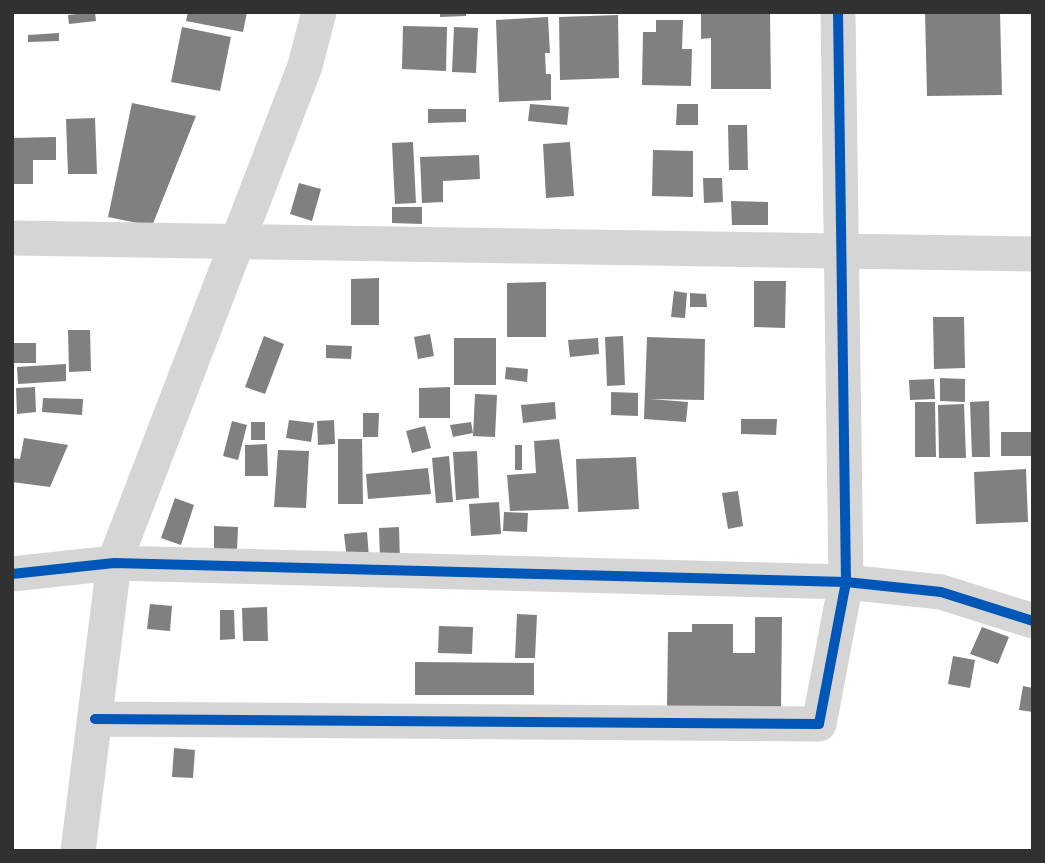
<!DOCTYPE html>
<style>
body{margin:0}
#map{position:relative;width:1045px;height:863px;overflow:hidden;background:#fff;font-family:Lato,sans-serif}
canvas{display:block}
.frame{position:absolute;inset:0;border:14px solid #313131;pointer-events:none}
</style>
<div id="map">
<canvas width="1045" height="863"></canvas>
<div class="frame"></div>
</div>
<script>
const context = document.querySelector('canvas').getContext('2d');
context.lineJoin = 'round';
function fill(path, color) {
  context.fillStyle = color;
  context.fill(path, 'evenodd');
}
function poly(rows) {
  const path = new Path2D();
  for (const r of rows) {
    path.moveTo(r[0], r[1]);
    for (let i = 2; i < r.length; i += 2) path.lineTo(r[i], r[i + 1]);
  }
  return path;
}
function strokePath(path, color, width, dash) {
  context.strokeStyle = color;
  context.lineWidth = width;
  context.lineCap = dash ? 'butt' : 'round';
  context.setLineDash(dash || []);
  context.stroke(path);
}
fill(poly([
 [95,12,96,21,69,24,68,15],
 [188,12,247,12,243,32,186,21],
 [440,12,466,12,466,16,440,17],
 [701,12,770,13,771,89,711,89,711,38,701,39],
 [925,12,1000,12,1002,95,927,96],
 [618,15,619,78,560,80,559,17],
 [548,17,550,53,545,53,546,74,551,74,551,100,499,102,496,20],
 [656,20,683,20,682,49,692,49,691,86,642,85,643,32,656,32],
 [403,26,447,27,446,71,402,69],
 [182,27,231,37,220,91,171,82],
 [454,27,478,28,476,73,452,72],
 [59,33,59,41,28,42,28,35],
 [132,103,196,116,152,226,108,217],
 [530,104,569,107,567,125,528,121],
 [677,104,698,104,698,125,676,125],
 [428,109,466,109,466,122,428,123],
 [95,118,97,174,68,174,66,119],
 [728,125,747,125,748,170,729,170],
 [56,137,56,160,33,160,33,184,12,184,12,138],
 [413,142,416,203,395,204,392,143],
 [570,142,574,196,546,198,543,144],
 [653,150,693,151,693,197,652,196],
 [479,155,480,179,443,181,443,202,422,203,420,157],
 [703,178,722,178,723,202,704,203],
 [299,183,321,189,312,221,290,214],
 [731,201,768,202,768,225,732,225],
 [392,207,422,207,422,224,392,223],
 [379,278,379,325,351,325,351,279],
 [754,281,786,281,785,328,754,327],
 [546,282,546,337,507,337,507,283],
 [674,291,687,293,685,318,671,317],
 [690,293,706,294,707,307,690,307],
 [933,317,964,317,965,368,934,369],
 [68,330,90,330,91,371,69,372],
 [430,334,434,356,418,359,414,337],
 [264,336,284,344,265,394,245,387],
 [623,336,625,385,607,386,605,337],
 [647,337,705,339,704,400,650,399,688,402,686,422,644,419],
 [454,338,496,338,496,385,454,385],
 [598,338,599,354,570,357,568,340],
 [12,343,36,343,36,363,12,363],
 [326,345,352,346,351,359,326,358],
 [66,364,66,381,18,384,17,367],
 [506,367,528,369,527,382,505,379],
 [940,378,965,379,965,402,940,401],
 [934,379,935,399,910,400,909,380],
 [35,387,36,412,17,414,16,388],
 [450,387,450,418,419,418,419,388],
 [611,392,638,393,638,416,611,415],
 [475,394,497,395,495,437,473,436],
 [43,398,83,399,82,415,42,412],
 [989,401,990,457,972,457,970,402],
 [555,402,556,419,523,423,521,405],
 [915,402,935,402,936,457,915,457],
 [964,404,966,458,939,458,938,405],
 [363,413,379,413,378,437,363,437],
 [741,419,777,419,776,435,741,434],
 [289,420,314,423,311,442,286,438],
 [334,420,335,444,318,445,317,421],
 [232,421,247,425,238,460,223,456],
 [251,422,265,422,265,440,251,440],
 [471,422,473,433,453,437,450,425],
 [425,426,431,448,412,453,406,431],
 [1001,432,1033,432,1033,456,1001,456],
 [24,438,68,445,50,487,12,482,12,458,20,459],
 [338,439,362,439,363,504,338,504],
 [559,439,569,509,510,511,507,475,536,473,534,441],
 [267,444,268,476,245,476,245,445],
 [515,445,522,445,522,470,515,470],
 [278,450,309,451,306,508,274,507],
 [477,451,479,498,456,500,453,452],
 [449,456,453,502,436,503,432,458],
 [636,457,639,509,578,512,576,459],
 [428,468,431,494,368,499,366,474],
 [1026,469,1028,522,976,524,974,472],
 [738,491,743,526,728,529,722,493],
 [175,498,194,505,181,545,161,538],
 [499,502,501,534,471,536,469,504],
 [504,512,528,513,527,532,503,531],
 [214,526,238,527,237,551,214,550],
 [399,527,400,561,380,562,379,528],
 [367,532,369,557,347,560,344,534],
 [150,604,172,606,170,631,147,629],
 [267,607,268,641,243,641,242,608],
 [220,610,234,610,235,639,220,640],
 [517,614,537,615,535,658,515,658],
 [755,617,782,617,781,707,667,707,668,632,692,632,692,624,733,624,733,653,755,653],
 [439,626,473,627,472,654,438,653],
 [982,627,1009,637,998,664,970,654],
 [953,656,975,660,970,688,948,684],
 [415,662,534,663,534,695,415,695],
 [1023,686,1033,688,1033,712,1019,710],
 [174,748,195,750,193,778,172,777]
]), '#808080');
strokePath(poly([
 [12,238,1033,254],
 [12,574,114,563,846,582,941,592,1033,621],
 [95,719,819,724,846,582,838,12],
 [78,851,114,563,305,66,319,12]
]), '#d5d5d5', 35);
strokePath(poly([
 [12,574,114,563,846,582,941,592,1033,621],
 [95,719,819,724,846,582,838,12]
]), '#0057b8', 10);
</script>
